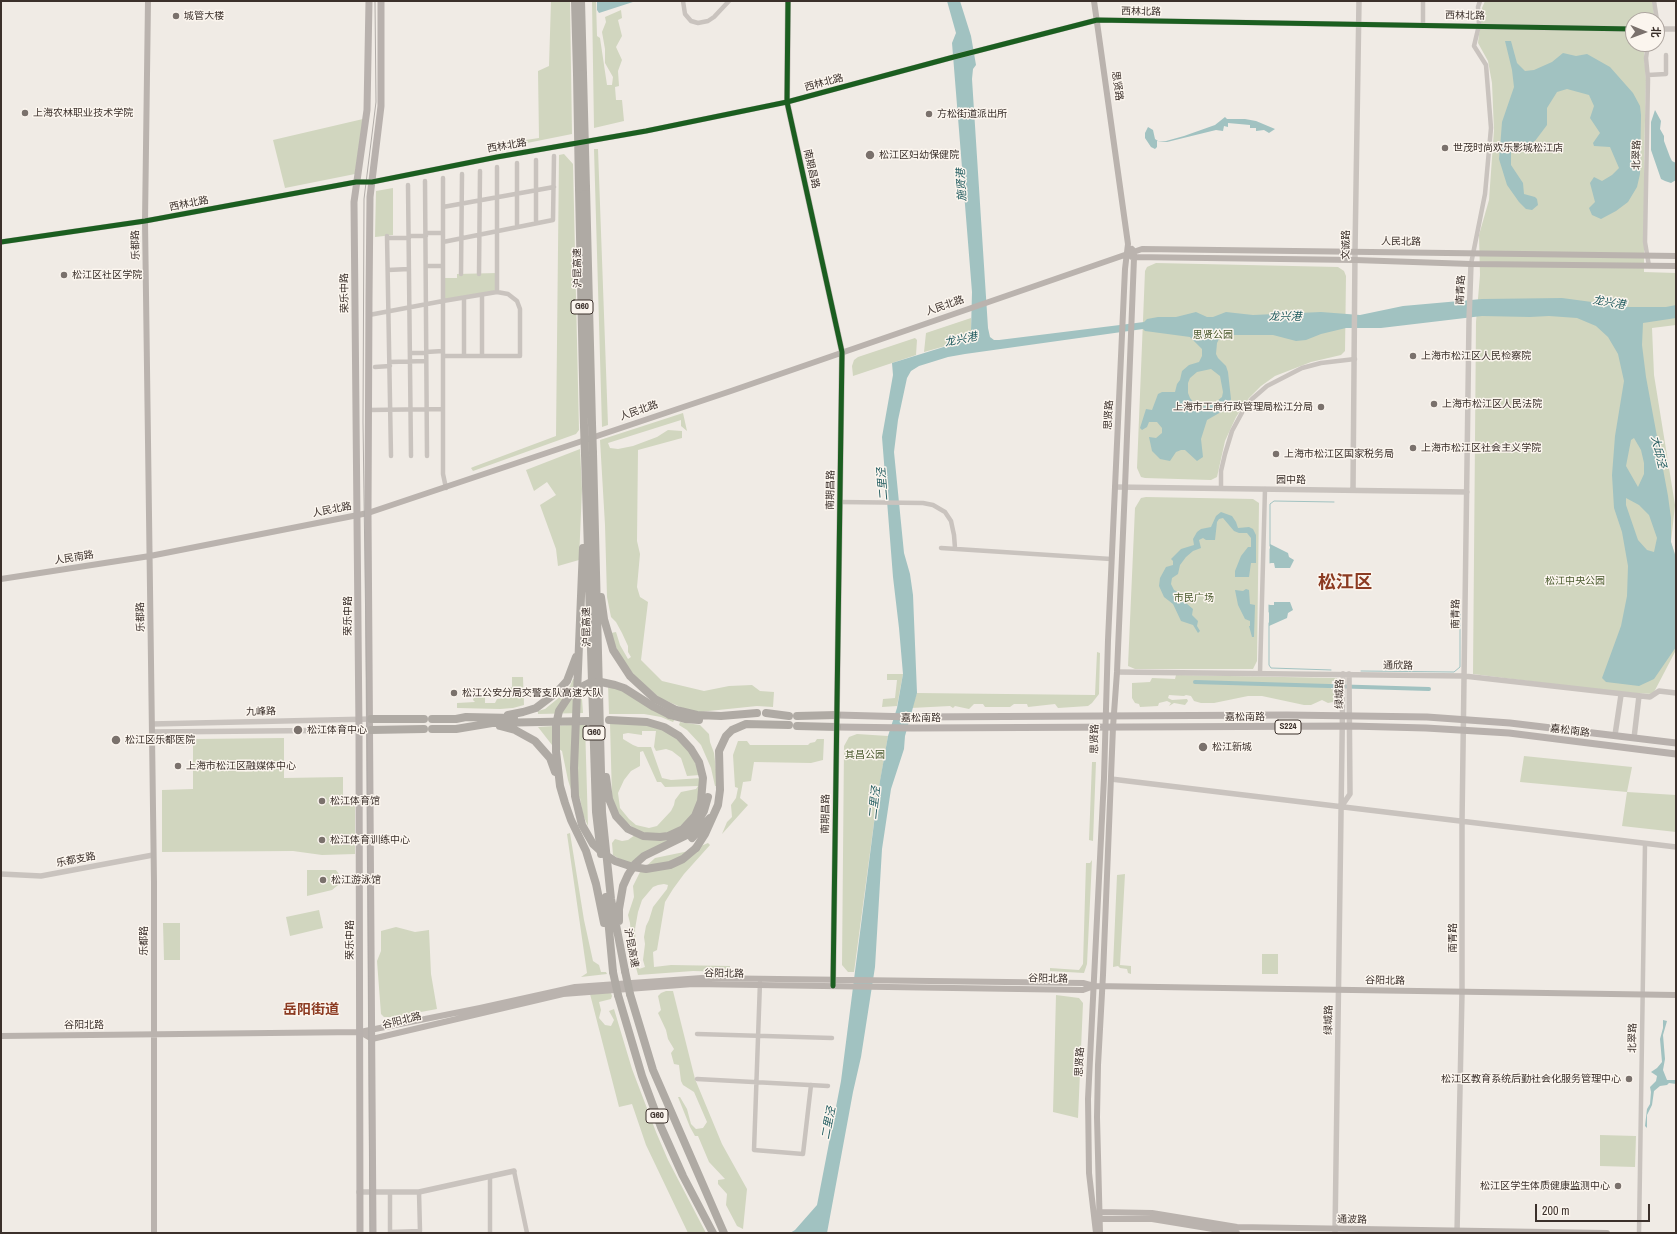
<!DOCTYPE html>
<meta charset="utf-8">
<style>
body{margin:0}
#map{position:relative;width:1677px;height:1234px;overflow:hidden;background:#f0ebe5;font-family:"Archivo Narrow","Noto Sans SC",sans-serif}
canvas{display:block}
.frame{position:absolute;inset:0;border:2px solid #3b302b;pointer-events:none}
.north{position:absolute;left:1625px;top:12px;width:40px;height:40px;box-sizing:border-box;background:#fbf5ee;border:1px solid #aea6a0;border-radius:50%;rotate:91deg;font-size:11px;font-weight:700;line-height:16px;text-align:center;color:#3b302b}
.north::after{content:'';display:block;margin:auto;width:14px;height:18px;background:#7a716c;clip-path:polygon(50% 0,100% 100%,50% 72%,0 100%)}
.scale{position:absolute;left:1535px;top:1204px;width:115px;height:18px;box-sizing:border-box;border:2px solid #3b302b;border-top:0;padding-left:5px;font-size:12px;line-height:14px;white-space:nowrap;color:#3b302b;-webkit-text-stroke:3px #fbf5ee;paint-order:stroke}
</style>
<div id="map">
<canvas width="1677" height="1234"></canvas>
<div class="frame"></div>
<div class="north">北</div>
<div class="scale">200 m</div>
</div>
<script>
const context = document.querySelector('canvas').getContext('2d');
context.lineJoin = 'round';
function fill(path, color) {
  context.fillStyle = color;
  context.fill(path, 'evenodd');
}
function poly(rows) {
  const path = new Path2D();
  for (const r of rows) {
    path.moveTo(r[0], r[1]);
    for (let i = 2; i < r.length; i += 2) path.lineTo(r[i], r[i + 1]);
  }
  return path;
}
function strokePath(path, color, width, dash) {
  context.strokeStyle = color;
  context.lineWidth = width;
  context.lineCap = dash ? 'butt' : 'round';
  context.setLineDash(dash || []);
  context.stroke(path);
}
function write(font, color, halo, rows, align = 'center') {
  context.font = font + ' "Archivo Narrow","Noto Sans SC",sans-serif';
  context.lineWidth = 3;
  context.setLineDash([]);
  context.textBaseline = 'middle';
  context.strokeStyle = halo;
  context.fillStyle = color;
  for (const [text, x, y, turn = 0] of rows) {
    context.save();
    context.translate(x, y);
    context.rotate((+turn || 0) * Math.PI / 180);
    context.textAlign = isNaN(turn) ? turn : align;
    if (halo) context.strokeText(text, 0, 0);
    context.fillText(text, 0, 0);
    context.restore();
  }
}
fill(poly([
 [551,1,570,1,572,134,492,150,492,145,539,138,538,71,549,66],
 [592,1,596,1,597,36,600,38,607,85,612,85,613,77,605,63,605,49,602,32,606,22,605,17,621,10,622,18,618,20,622,36,616,47,622,60,618,71,619,86,615,87,616,100,622,100,624,121,594,128],
 [1485,1,1652,1,1653,6,1654,14,1651,20,1633,20,1633,44,1647,44,1644,54,1646,80,1644,160,1644,272,1676,273,1676,325,1652,328,1654,375,1675,505,1671,542,1676,557,1676,650,1653,694,1615,692,1473,674,1476,322,1480,275,1479,235,1489,200,1494,130,1492,83,1488,61,1478,43,1482,8],
 [363,119,355,174,285,188,273,140],
 [594,149,598,149,608,425,602,427],
 [564,154,573,164,579,430,576,434,473,471,471,468,473,467,556,436,559,155],
 [393,188,393,235,375,237,376,191],
 [1156,263,1338,267,1344,271,1346,276,1345,351,1341,355,1311,362,1275,376,1261,386,1249,398,1236,417,1225,441,1217,477,1211,480,1145,478,1141,477,1137,468,1145,271,1147,267],
 [497,273,497,292,443,301,443,278,457,278,457,274],
 [971,318,971,331,969,337,963,341,924,352,926,333],
 [915,338,917,340,916,355,853,376,852,366,854,360,858,357],
 [683,413,687,431,681,426,681,420,608,443,610,448,618,449,633,446,657,437,668,430,682,431,682,438,638,450,637,541,640,554,637,587,640,597,648,602,641,660,662,681,704,691,729,686,752,685,760,691,774,692,773,707,757,706,699,712,685,709,660,698,637,679,620,656,615,645,611,633,616,632,620,645,628,659,631,657,628,652,628,646,622,633,616,622,611,617,607,597,605,525,600,440],
 [580,449,582,489,579,560,558,566,556,549,540,505,556,495,547,482,534,491,526,470],
 [1146,497,1253,499,1259,503,1257,661,1253,669,1135,669,1128,666,1135,508,1141,498],
 [1097,652,1100,653,1099,694,1092,703,1088,706,1058,708,1055,704,1028,707,1027,704,1014,704,1010,707,985,707,983,704,974,704,969,709,955,706,953,708,950,706,911,708,917,693,1095,695],
 [887,674,903,674,897,706,882,707,883,699,895,698,897,680,887,680],
 [1176,675,1337,678,1337,680,1332,681,1331,689,1336,690,1335,699,1333,702,1328,703,1322,700,1311,705,1304,705,1262,696,1248,696,1214,703,1201,703,1194,701,1191,696,1186,695,1184,696,1169,695,1168,698,1172,700,1187,699,1188,701,1185,705,1174,703,1169,706,1171,703,1167,701,1159,703,1158,706,1140,707,1139,704,1135,703,1132,698,1132,683,1150,682,1152,678,1175,679],
 [512,677,523,677,524,705,513,708,500,709,457,708,457,703,475,702,473,700,474,696,485,697,485,703,495,703,497,699,514,697,515,692,508,692,506,689,512,687],
 [573,679,576,679,576,699,582,699,583,713,538,714,538,711,545,709,561,696,570,686],
 [608,684,616,686,675,719,673,722,661,717,644,714,609,714],
 [680,722,700,725,709,734,710,742,714,753,718,786,715,786,711,768,701,745,687,730,679,725],
 [610,723,637,723,665,729,691,751,700,775,687,776,681,758,672,751,666,749,656,751,654,747,656,731,642,731,642,735,628,733,623,734,623,739,633,745,638,747,651,747,662,778,671,780,702,778,695,813,676,830,658,835,639,832,621,818,612,798],
 [643,751,657,782,661,782,665,787,698,786,696,789,681,792,675,800,674,805,671,811,657,826,649,828,636,825,629,819,620,808,618,793,624,780,631,771,640,766,640,752],
 [585,724,588,826,583,815,580,798,572,793,568,780,562,751,552,745,538,727],
 [857,734,888,736,878,793,854,972,848,972,842,965,844,746,849,737],
 [284,738,284,778,343,777,343,797,355,797,355,854,322,855,293,851,162,852,162,790,193,789,193,739],
 [817,739,824,739,823,760,811,763,754,762,751,781,743,782,740,798,748,805,722,834,727,822,732,817,731,805,736,798,738,788,735,787,733,755,738,741,747,741,750,745,808,745,810,743,815,742],
 [1524,756,1632,767,1627,792,1676,795,1676,832,1622,826,1627,792,1520,782],
 [1092,762,1096,762,1093,841,1089,840],
 [570,833,584,920,593,961,599,965,601,972,606,972,607,974,581,977,587,973,567,834],
 [635,835,674,836,634,863,623,861,613,855,612,843,615,839,622,841,628,840],
 [708,843,710,845,684,874,673,889,665,902,657,950,653,952,654,967,671,965,730,966,730,972,693,971,638,975,633,956,630,923,628,915,634,897,633,886,640,872,655,858,689,851],
 [664,884,668,885,667,889,653,907,649,920,646,926,644,937,645,944,643,960,645,967,639,969,636,952,635,929,638,912,642,900,653,887,658,885],
 [1092,860,1087,964,1084,973,1050,971,1050,968,1079,970,1083,964,1086,863,1090,863],
 [307,870,336,870,339,874,338,885,332,890,307,896],
 [1125,874,1120,965,1131,966,1131,974,1128,973,1127,969,1120,968,1118,966,1113,967,1117,875],
 [319,910,323,928,290,936,286,917],
 [163,923,180,923,180,960,164,960],
 [396,927,415,932,429,930,431,974,437,1009,394,1017,384,1017,381,1014,377,961,381,951,381,931],
 [1262,954,1278,954,1278,974,1262,974],
 [610,990,612,996,611,999,599,1002,601,1010,599,1018,605,1025,611,1026,614,1020,609,1011,614,1009,632,1069,656,1132,668,1160,706,1233,688,1233,646,1145,632,1104,619,1107,590,994],
 [666,991,673,991,695,1079,722,1144,747,1189,743,1229,737,1226,726,1205,727,1194,718,1184,718,1180,725,1179,709,1162,698,1136,695,1136,690,1127,678,1097,680,1097,687,1109,691,1124,696,1129,703,1128,707,1122,694,1092,683,1085,681,1081,679,1065,674,1064,671,1053,674,1049,668,1039,666,1030,658,1013,661,1010,658,996,661,993],
 [1056,995,1079,998,1083,1003,1078,1118,1053,1112],
 [1600,1135,1636,1136,1635,1167,1600,1166]
]), '#d1d6bf');
fill(poly([
 [597,1,636,1,599,13,597,10],
 [947,1,960,1,971,36,976,65,973,69,972,79,988,328,990,337,994,340,999,340,1144,322,1147,319,1158,317,1176,317,1196,312,1207,317,1213,317,1226,312,1253,315,1321,312,1360,315,1403,306,1482,299,1562,298,1629,307,1666,307,1676,305,1676,318,1643,323,1642,345,1646,377,1668,496,1671,518,1671,542,1676,558,1676,647,1654,679,1639,686,1606,682,1602,678,1621,626,1627,596,1628,566,1622,532,1614,508,1612,475,1615,436,1624,381,1618,354,1608,337,1596,326,1577,318,1549,316,1530,317,1482,316,1381,328,1346,328,1321,334,1306,340,1296,341,1273,335,1225,335,1220,337,1217,343,1216,354,1218,358,1226,366,1228,372,1231,399,1228,408,1207,420,1201,439,1203,457,1197,461,1185,450,1181,450,1176,452,1170,461,1160,459,1152,451,1149,437,1156,438,1162,433,1162,428,1157,422,1149,422,1147,427,1142,430,1140,428,1146,409,1152,410,1158,394,1162,392,1175,392,1177,384,1180,380,1182,371,1189,365,1199,362,1202,356,1202,349,1190,337,1145,331,1143,329,965,354,948,357,919,366,911,371,907,378,898,420,894,452,904,553,910,574,913,595,917,693,905,736,904,749,891,789,882,849,875,967,861,1057,853,1092,827,1233,790,1233,795,1230,817,1205,841,1081,878,792,888,736,897,708,903,674,899,628,893,577,882,437,893,375,892,363,963,341,969,337,971,331,972,292,952,43,956,33],
 [1211,369,1220,376,1223,392,1222,397,1216,402,1202,407,1194,403,1190,398,1188,393,1188,383,1190,378,1197,372],
 [1634,438,1641,450,1644,463,1644,474,1638,487,1626,466,1631,440],
 [1626,498,1639,505,1649,515,1657,538,1654,552,1647,550,1638,540,1626,505],
 [1505,41,1511,41,1517,63,1525,71,1534,70,1552,62,1563,53,1576,56,1587,54,1610,67,1633,93,1640,106,1641,115,1640,174,1637,187,1628,202,1616,211,1601,219,1592,215,1589,208,1595,202,1590,183,1594,177,1602,181,1612,175,1619,168,1610,147,1594,146,1593,143,1600,133,1590,118,1594,106,1589,95,1567,89,1557,92,1547,108,1547,125,1535,141,1511,152,1511,165,1523,183,1524,194,1535,197,1537,199,1538,205,1532,210,1526,209,1519,202,1507,185,1499,159,1500,148,1502,122,1514,87,1512,70],
 [1655,110,1661,121,1660,129,1664,136,1664,141,1670,157,1672,161,1676,163,1676,180,1671,183,1665,181,1661,179,1651,150,1651,122],
 [1225,117,1227,119,1245,119,1256,121,1275,129,1269,133,1264,130,1256,131,1256,128,1250,128,1250,125,1228,123,1228,127,1224,126,1223,131,1216,130,1167,142,1157,141,1157,147,1155,149,1151,147,1145,138,1145,133,1148,127,1153,130,1155,139,1158,141,1166,141,1184,136,1215,125],
 [1221,512,1232,516,1236,522,1238,528,1249,527,1253,529,1256,535,1256,563,1251,563,1249,577,1235,577,1235,571,1241,556,1248,547,1251,547,1251,538,1247,533,1239,533,1234,531,1223,518,1219,519,1217,522,1215,540,1206,540,1203,538,1199,540,1201,548,1193,551,1186,557,1180,565,1178,574,1172,578,1171,584,1174,590,1180,593,1186,603,1193,609,1192,615,1198,621,1197,626,1200,631,1198,633,1193,625,1181,621,1173,604,1164,597,1159,586,1160,578,1166,567,1173,565,1173,561,1171,559,1181,549,1194,545,1193,539,1197,532,1201,529,1211,527,1216,516],
 [1270,544,1288,553,1289,557,1294,560,1290,568,1275,568,1274,563,1270,563],
 [1246,589,1249,590,1250,604,1255,605,1254,637,1252,637,1249,626,1250,626,1250,621,1245,619,1238,605,1235,590,1243,591],
 [1274,602,1290,602,1293,610,1288,613,1287,618,1269,626,1269,605,1274,605],
 [1663,1020,1667,1021,1663,1035,1665,1059,1663,1070,1667,1080,1676,1080,1676,1084,1669,1083,1667,1085,1660,1086,1654,1091,1652,1105,1647,1115,1647,1128,1645,1126,1647,1109,1650,1104,1651,1092,1650,1087,1656,1081,1657,1076,1651,1072,1657,1068,1662,1062,1660,1039,1663,1028]
]), '#a1c2c1');
strokePath(poly([
 [1270,546,1270,504,1274,501,1334,502],
 [1270,563,1270,549],
 [1269,612,1269,605],
 [1269,623,1269,665,1271,668,1331,670],
 [1361,671,1454,672,1460,667,1460,611]
]), '#a1c2c1', 1);
strokePath(poly([
 [1195,682,1429,689]
]), '#a1c2c1', 4);
strokePath(poly([
 [683,1,685,14,691,21,698,23,708,21,714,17,729,1],
 [1654,1,1657,20],
 [1423,24,1423,1],
 [1648,44,1646,58,1648,79,1645,242,1649,266],
 [1648,75,1666,74,1666,55],
 [425,181,427,456],
 [408,185,411,456],
 [443,207,554,187],
 [536,223,536,160],
 [517,227,517,163],
 [426,233,443,233],
 [387,236,391,456],
 [409,236,426,236],
 [387,238,409,238],
 [443,242,553,220,554,156],
 [1471,264,1485,194,1491,128,1486,65,1474,46,1479,25,1478,7,1480,1],
 [426,266,443,266],
 [388,270,409,269],
 [461,274,462,174],
 [479,274,480,171],
 [482,295,482,356],
 [464,298,464,356],
 [369,315,443,301,443,178],
 [426,352,443,351],
 [410,353,426,353],
 [443,356,520,356,520,309,517,301,508,294,497,292],
 [390,362,426,361],
 [375,367,390,366],
 [369,410,443,409],
 [446,488,443,474,443,301,497,292,497,167],
 [1221,488,1221,471,1225,454,1232,431,1244,409,1252,399,1267,386,1302,368,1321,363,1355,359],
 [840,502,923,503,933,505,945,512,951,521,954,535,955,548],
 [941,548,1111,559],
 [1260,673,1265,489],
 [760,982,754,1150,803,1154,811,1085],
 [697,1034,832,1038],
 [697,1079,828,1086],
 [514,1171,527,1233],
 [490,1177,490,1233],
 [390,1192,390,1233],
 [390,1232,420,1231,419,1192],
 [1639,1233,1645,844]
]), '#c9c3be', 4.5);
strokePath(poly([
 [1657,29,1676,29],
 [1,242,145,221,356,182,372,182,497,157,646,131,787,102,950,58,1097,20,1633,29],
 [1115,487,1467,492],
 [1353,490,1355,251,1359,1],
 [1117,672,1464,676,1650,697,1659,691,1676,693],
 [152,724,371,719],
 [152,732,371,730],
 [1615,735,1621,695],
 [1634,738,1639,696],
 [1111,779,1676,847],
 [1341,807,1350,794,1349,674],
 [1,874,41,876,153,855],
 [359,1192,419,1192,514,1171],
 [1335,1233,1343,674],
 [1457,1233,1462,993,1462,822,1469,321,1471,264]
]), '#c9c3be', 5.5);
strokePath(poly([
 [148,1,145,221,154,882,154,1233],
 [788,1,787,102,842,352,833,986],
 [1094,1,1128,244,1125,269,1108,640,1104,778,1088,1099,1089,1173,1096,1233],
 [1132,257,1355,260,1471,264,1676,266],
 [1,579,150,556,368,513,731,391,1142,249,1676,256],
 [360,1032,372,1039,563,994,693,984,1083,990,1094,986],
 [1,1036,360,1032,480,1008,575,987,702,978,1083,983,1094,986,1676,995],
 [1099,1212,1152,1213,1237,1227,1607,1233],
 [1099,1219,1152,1219,1237,1233],
 [1100,1233,1097,1117,1098,1065,1103,975,1113,727,1117,672,1125,487,1134,258,1134,251,1132,249]
]), '#bab3ae', 6);
strokePath(poly([
 [837,715,911,717,1287,715,1427,717,1510,723,1676,743],
 [837,727,912,728,1350,726,1426,728,1509,733,1676,754],
 [360,1233,359,731,354,202,367,110,369,1],
 [373,1233,368,513,369,299,370,197,381,106,381,1]
]), '#b8b1ad', 7);
strokePath(poly([
 [575,1,577,74],
 [581,1,583,74],
 [586,187,592,424],
 [579,189,584,426],
 [593,453,602,812,611,899,625,971],
 [585,454,596,812,601,854],
 [601,597,604,619,613,650,630,676,655,699,676,710,697,715,721,716,757,713],
 [577,693,583,548],
 [766,713,789,716],
 [508,715,523,712,536,708,557,692,567,681,576,657],
 [670,715,685,719,699,720],
 [797,716,837,715],
 [371,719,424,719],
 [432,719,456,719,466,717,514,718],
 [500,726,515,730,535,741,550,758,555,772],
 [797,726,837,727],
 [432,729,456,729,492,723,588,721],
 [371,730,424,729],
 [556,751,560,786,565,803,571,820,586,851,596,884,604,923],
 [606,777,609,799,616,816,628,829,643,836,660,837,668,836,683,829,695,816,701,801,703,778,699,762,691,749,679,736,664,727,647,722,609,720],
 [692,838,710,818],
 [696,848,705,834,718,805,720,790,719,751,726,736,732,730,746,724,789,725],
 [606,897,613,972],
 [619,921,619,909,623,886,628,875,635,864,644,856,687,835,694,828,704,811,708,797],
 [630,994,653,1070,724,1233],
 [618,995,642,1076,661,1127,683,1176,713,1233]
]), '#afaaa4', 8);
strokePath(poly([
 [370,1233,367,715,363,422,364,199,376,102,375,1]
]), '#b1aca8', 1);
strokePath(poly([
 [577,74,579,189],
 [583,74,586,187],
 [592,424,593,453],
 [584,426,585,454],
 [577,693,574,768,575,796,582,825,593,844,604,854,615,861,633,867,646,869,670,865,683,859,696,848],
 [556,751,556,725,559,711,569,696,575,690,589,683,601,682,615,685,624,688,654,707,670,715],
 [625,971,630,994],
 [613,972,618,995]
]), '#afaaa4', 8);
strokePath(poly([
 [788,1,787,102,842,352,833,986],
 [1,242,145,221,356,182,372,182,497,157,646,131,787,102,950,58,1097,20,1633,29]
]), '#1b5e20', 5);
for (const [x, y, r, color] of [
 [176,16,4,"#7a716c"],
 [25,113,4,"#7a716c"],
 [929,114,4,"#7a716c"],
 [1445,148,4,"#7a716c"],
 [870,155,5,"#7a716c"],
 [64,275,4,"#7a716c"],
 [1413,356,4,"#7a716c"],
 [1434,404,4,"#7a716c"],
 [1321,407,4,"#7a716c"],
 [1413,448,4,"#7a716c"],
 [1276,454,4,"#7a716c"],
 [454,693,4,"#7a716c"],
 [298,730,5,"#7a716c"],
 [116,740,5,"#7a716c"],
 [1203,747,5,"#7a716c"],
 [178,766,4,"#7a716c"],
 [322,801,4,"#7a716c"],
 [322,840,4,"#7a716c"],
 [323,880,4,"#7a716c"],
 [1629,1079,4,"#7a716c"],
 [1618,1186,4,"#7a716c"]
]) {
  const dot = new Path2D();
  dot.arc(x, y, r, 0, 2 * Math.PI);
  context.fillStyle = color;
  context.fill(dot);
  strokePath(dot, '#fbf5ee', 1.5);
}
for (const [x, y, w] of [
 [582,307,22],
 [1288,727,26],
 [594,733,22],
 [657,1116,22]
]) {
  const box = new Path2D();
  box.roundRect(x - w / 2, y - 7, w, 14, 3);
  context.fillStyle = '#fbf5ee';
  context.fill(box);
  strokePath(box, '#3b302b', 1);
}
write('bold 9px', '#3b302b', null, [
 ["G60",582,307],
 ["S224",1288,727],
 ["G60",594,733],
 ["G60",657,1116]
]);
write('10px', '#3b302b', '#fbf5ee', [
 ["西林北路",1141,12,1],
 ["西林北路",1465,16,1],
 ["西林北路",824,83,-15],
 ["思贤路",1117,86,82],
 ["西林北路",507,146,-10],
 ["北翠路",1637,155,-89],
 ["南期昌路",811,169,77],
 ["西林北路",189,204,-11],
 ["人民北路",1401,242,1],
 ["乐都路",136,245,-91],
 ["文诚路",1346,245,-90],
 ["沪昆高速",578,268,-91],
 ["南青路",1461,290,-87],
 ["荣乐中路",345,293,-91],
 ["人民北路",945,306,-19],
 ["人民北路",639,411,-19],
 ["思贤路",1109,415,-87],
 ["园中路",1291,480],
 ["南期昌路",831,490,-89],
 ["人民北路",332,510,-11],
 ["人民南路",74,558,-9],
 ["南青路",1456,614,-89],
 ["荣乐中路",348,616,-90],
 ["乐都路",141,617,-91],
 ["沪昆高速",587,627,-91],
 ["通欣路",1398,666,1],
 ["绿城路",1340,694,-89],
 ["九峰路",261,712,-1],
 ["嘉松南路",1245,717],
 ["嘉松南路",921,718],
 ["嘉松南路",1570,731,7],
 ["思贤路",1095,739,-89],
 ["南期昌路",826,814,-89],
 ["乐都支路",76,860,-11],
 ["南青路",1453,938,-90],
 ["荣乐中路",350,940,-90],
 ["乐都路",144,941,-90],
 ["沪昆高速",631,948,79],
 ["谷阳北路",724,974,1],
 ["谷阳北路",1048,979,1],
 ["谷阳北路",1385,981,1],
 ["绿城路",1329,1020,-89],
 ["谷阳北路",402,1021,-14],
 ["谷阳北路",84,1025],
 ["北翠路",1633,1038,-89],
 ["思贤路",1080,1062,-87],
 ["通波路",1352,1220,1]
]);
write('10px', '#3b302b', '#fbf5ee', [
 ["城管大楼",184,16],
 ["上海农林职业技术学院",33,113],
 ["方松街道派出所",937,114],
 ["世茂时尚欢乐影城松江店",1453,148],
 ["松江区妇幼保健院",879,155],
 ["松江区社区学院",72,275],
 ["上海市松江区人民检察院",1421,356],
 ["上海市松江区人民法院",1442,404],
 ["上海市工商行政管理局松江分局",1313,407,"right"],
 ["上海市松江区社会主义学院",1421,448],
 ["上海市松江区国家税务局",1284,454],
 ["松江公安分局交警支队高速大队",462,693],
 ["松江体育中心",307,730],
 ["松江区乐都医院",125,740],
 ["松江新城",1212,747],
 ["上海市松江区融媒体中心",186,766],
 ["松江体育馆",330,801],
 ["松江体育训练中心",330,840],
 ["松江游泳馆",331,880],
 ["松江区教育系统后勤社会化服务管理中心",1621,1079,"right"],
 ["松江区学生体质健康监测中心",1610,1186,"right"]
], 'left');
write('10px', '#4a5a2e', '#fbf5ee', [
 ["思贤公园",1213,335],
 ["松江中央公园",1575,581],
 ["市民广场",1194,598],
 ["其昌公园",865,755]
]);
write('italic 11px', '#1f5a5e', '#fbf5ee', [
 ["施贤港",962,185,-93],
 ["龙兴港",1609,303,9],
 ["龙兴港",1285,317],
 ["龙兴港",961,340,-11],
 ["大邱泾",1658,452,76],
 ["二里泾",883,484,-95],
 ["二里泾",875,803,-84],
 ["二里泾",829,1123,-79]
]);
write('bold 14px', '#8c3b22', '#fbf5ee', [
 ["岳阳街道",311,1010]
]);
write('bold 18px', '#8c3b22', '#fbf5ee', [
 ["松江区",1345,583]
]);
</script>
